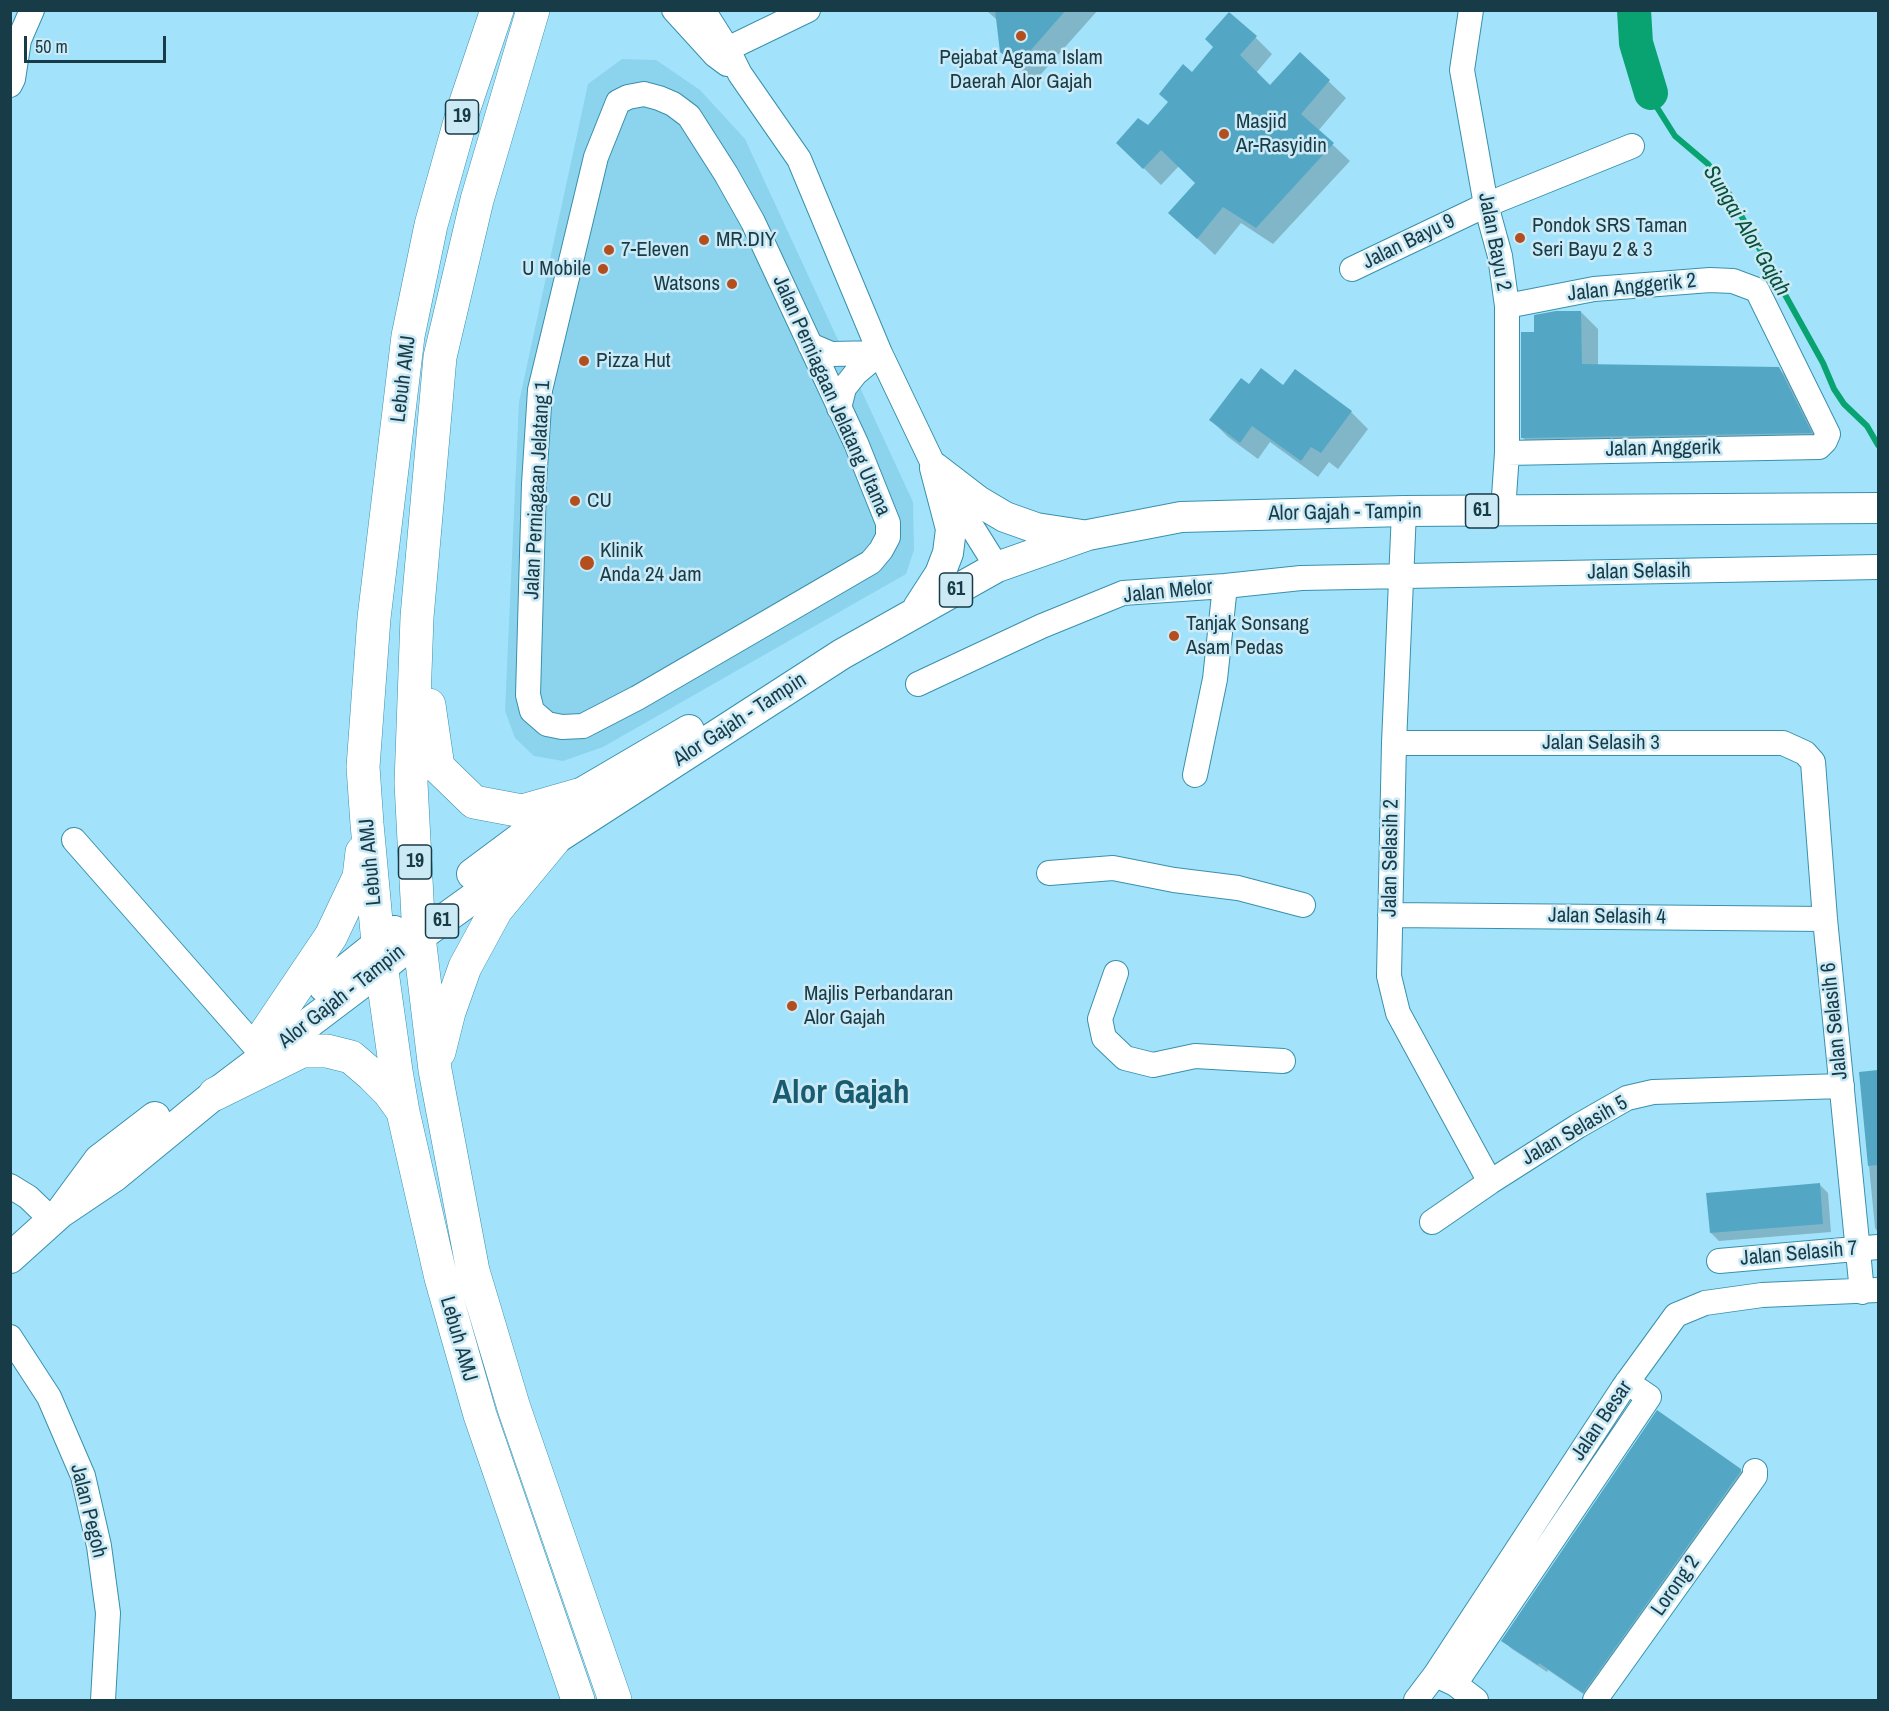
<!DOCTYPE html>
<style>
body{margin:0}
#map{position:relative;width:1889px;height:1711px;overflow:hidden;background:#a2e3fb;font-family:"Archivo Narrow",sans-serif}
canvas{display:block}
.frame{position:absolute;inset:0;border:12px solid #173b47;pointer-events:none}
.scale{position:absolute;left:24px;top:36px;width:142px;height:27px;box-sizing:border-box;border:3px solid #173b47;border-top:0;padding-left:8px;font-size:18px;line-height:21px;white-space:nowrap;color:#173b47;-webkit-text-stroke:4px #cbeaf6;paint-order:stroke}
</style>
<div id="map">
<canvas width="1889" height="1711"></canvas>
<div class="frame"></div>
<div class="scale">50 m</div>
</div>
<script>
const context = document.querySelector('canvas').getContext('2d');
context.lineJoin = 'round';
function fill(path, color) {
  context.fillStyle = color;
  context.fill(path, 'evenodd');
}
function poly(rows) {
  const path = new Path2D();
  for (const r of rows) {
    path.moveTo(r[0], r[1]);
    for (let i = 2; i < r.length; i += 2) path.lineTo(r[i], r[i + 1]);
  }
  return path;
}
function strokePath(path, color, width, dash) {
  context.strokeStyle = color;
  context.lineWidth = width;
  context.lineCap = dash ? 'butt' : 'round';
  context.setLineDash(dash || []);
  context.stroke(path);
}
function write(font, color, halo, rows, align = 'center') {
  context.font = font + ' "Archivo Narrow",sans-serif';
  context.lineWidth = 5;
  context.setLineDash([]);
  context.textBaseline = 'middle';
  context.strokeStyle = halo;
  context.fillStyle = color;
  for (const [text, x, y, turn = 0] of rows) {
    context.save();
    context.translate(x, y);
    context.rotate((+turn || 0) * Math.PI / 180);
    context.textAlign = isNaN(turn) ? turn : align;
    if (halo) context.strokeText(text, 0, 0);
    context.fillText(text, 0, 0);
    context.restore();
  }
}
fill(poly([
 [622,59,656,60,700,90,745,139,913,502,914,550,906,574,603,747,563,761,534,756,515,738,505,711,519,402,588,84]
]), '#8cd3ed');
fill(poly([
 [986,10,1098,10,1034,82,1002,51,997,20],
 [1255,37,1272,54,1256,73,1270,87,1300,54,1346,98,1318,131,1350,161,1273,244,1241,223,1215,255,1187,229,1196,183,1179,166,1161,185,1118,143,1148,127,1192,74],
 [1581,312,1598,329,1598,366,1778,368,1796,386,1827,449,1540,455,1523,438,1536,334],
 [1250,386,1284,387,1351,412,1368,429,1338,469,1329,462,1318,477,1270,442,1258,459,1228,437,1211,420],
 [1878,1071,1878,1232,1875,1228,1860,1073],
 [1820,1185,1828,1193,1831,1232,1719,1241,1711,1233],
 [1740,1470,1749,1479,1592,1700,1548,1670,1547,1672,1512,1649,1503,1641]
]), '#0003');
strokePath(poly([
 [1651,93,1658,109,1675,136,1708,164,1728,192,1823,363,1834,389,1844,404,1867,426,1878,445]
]), '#09a372', 6);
strokePath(poly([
 [1634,10,1636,43,1651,93]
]), '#09a372', 34);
fill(poly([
 [995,10,1066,10,1017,66,1000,52],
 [1229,12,1257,36,1240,55,1270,85,1300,52,1330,80,1301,114,1334,143,1256,228,1223,207,1197,239,1168,213,1195,183,1161,150,1143,169,1116,143,1138,118,1148,125,1168,102,1159,94,1183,64,1192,72,1213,47,1205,39],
 [1556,311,1581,311,1582,364,1779,367,1812,433,1521,438,1521,332,1534,332,1534,315],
 [1261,368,1283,385,1295,369,1352,411,1321,453,1311,447,1301,461,1252,426,1240,443,1209,420,1241,378,1249,384],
 [1878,1070,1878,1165,1868,1166,1859,1072],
 [1820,1183,1823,1224,1710,1233,1706,1193],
 [1657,1410,1741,1469,1741,1471,1583,1693,1539,1663,1538,1665,1501,1641]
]), '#53a7c4');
const minor = poly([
 [674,10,715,55,727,64],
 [703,10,727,48,740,74,799,159,880,353,935,468,997,567],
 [1471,10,1462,70,1486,205,1500,256,1507,306,1507,453,1503,511],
 [715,55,808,10],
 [10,85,13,79,19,40,32,10],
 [644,94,659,98,673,104,689,116,726,174,753,222,856,443,888,523,888,537,881,550,871,562,637,698,583,726,562,727,547,724,532,711,528,695,534,484,540,390,596,157,618,102,628,97,644,94],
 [1352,269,1486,205,1632,146],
 [1507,306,1594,289,1710,280,1733,281,1757,290,1828,434,1825,441,1819,447,1507,453],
 [810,345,831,354,880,353,856,373,844,388,839,408],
 [1404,511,1394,743,1389,976,1398,1013,1490,1182],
 [918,684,1042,626,1123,593,1225,586,1301,578,1878,567],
 [1394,743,1783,743,1805,753,1813,762,1825,919,1862,1292],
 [1195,775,1215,679,1225,586],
 [74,840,253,1044],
 [1049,873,1113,868,1174,880,1238,888,1303,905],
 [1390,915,1825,919],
 [1116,973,1100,1019,1104,1038,1125,1058,1153,1065,1195,1056,1283,1061],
 [10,1186,28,1197,52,1220],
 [1432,1222,1490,1182,1578,1126,1627,1098,1653,1092,1842,1086],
 [1719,1261,1878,1247],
 [10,1337,49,1397,83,1476,99,1546,108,1613,103,1700],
 [1440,1677,1455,1684,1476,1700],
 [1455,1684,1649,1397,1627,1382],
 [1416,1700,1435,1675,1623,1388,1676,1315,1705,1303,1762,1295,1878,1290],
 [1595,1700,1755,1476,1755,1471]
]);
const major = poly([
 [935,468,978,501,1005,517,1036,528,1082,535],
 [918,608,940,574,948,553,951,529,935,468],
 [472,874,578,795,689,730],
 [324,987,394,931],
 [60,1213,115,1176,215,1094,383,967,419,937,554,840,842,654,997,567,1088,535,1181,517,1404,511,1878,508],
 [10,1258,60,1213,99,1160,155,1117]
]);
const highway = poly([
 [497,10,463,111,431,225,408,336,374,618,363,767,367,824,378,943,396,1071,403,1112,441,1278,480,1415,578,1700],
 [533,10,477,200,440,357,417,617,411,783,419,937,435,1070,473,1271,514,1408,615,1700],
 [429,705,438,767,474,802,522,811,578,795],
 [265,1034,331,936,359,877,362,852],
 [439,1052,449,1012,465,967,496,910,554,840],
 [215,1094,302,1051,327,1051,351,1057,372,1075,389,1092,402,1110]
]);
strokePath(minor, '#3990ac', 26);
strokePath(major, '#3990ac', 32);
strokePath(highway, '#3990ac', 34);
strokePath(minor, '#fff', 24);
strokePath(major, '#fff', 30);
strokePath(highway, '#fff', 33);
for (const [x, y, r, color] of [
 [1021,36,6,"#b34e1e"],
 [1224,134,6,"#b34e1e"],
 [1520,238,6,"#b34e1e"],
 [704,240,6,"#b34e1e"],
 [609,250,6,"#b34e1e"],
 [603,269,6,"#b34e1e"],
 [732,284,6,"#b34e1e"],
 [584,361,6,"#b34e1e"],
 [575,501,6,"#b34e1e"],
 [587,563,8,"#b34e1e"],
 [1174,636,6,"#b34e1e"],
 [792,1006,6,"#b34e1e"]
]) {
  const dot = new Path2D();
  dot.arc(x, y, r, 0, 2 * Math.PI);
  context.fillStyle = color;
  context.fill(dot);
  strokePath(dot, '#cbeaf6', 2);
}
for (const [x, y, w] of [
 [462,117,33],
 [1482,511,33],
 [956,590,33],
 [415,862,33],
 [442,921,33]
]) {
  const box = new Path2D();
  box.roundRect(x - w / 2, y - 17, w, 34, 4.5);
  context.fillStyle = '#cbeaf6';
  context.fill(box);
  strokePath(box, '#173b47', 1.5);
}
write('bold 20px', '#173b47', null, [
 ["19",462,117],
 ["61",1482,511],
 ["61",956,590],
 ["19",415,862],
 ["61",442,921]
]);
write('21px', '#173b47', '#cbeaf6', [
 ["Pejabat Agama Islam",1021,58,"center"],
 ["Daerah Alor Gajah",1021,82,"center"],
 ["Masjid",1236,122],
 ["Ar-Rasyidin",1236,146],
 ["Pondok SRS Taman",1532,226],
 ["Seri Bayu 2 & 3",1532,250],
 ["MR.DIY",716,240],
 ["7-Eleven",621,250],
 ["U Mobile",591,269,"right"],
 ["Watsons",720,284,"right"],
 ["Pizza Hut",596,361],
 ["CU",587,501],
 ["Klinik",600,551],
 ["Anda 24 Jam",600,575],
 ["Tanjak Sonsang",1186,624],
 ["Asam Pedas",1186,648],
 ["Majlis Perbandaran",804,994],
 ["Alor Gajah",804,1018]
], 'left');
write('21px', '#173b47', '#cbeaf6', [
 ["Jalan Bayu 9",1409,242,-26],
 ["Jalan Bayu 2",1494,242,79],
 ["Jalan Anggerik 2",1632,288,-6],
 ["Lebuh AMJ",404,379,-83],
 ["Jalan Perniagaan Jelatang Utama",831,396,66],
 ["Jalan Anggerik",1663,449,-1],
 ["Jalan Perniagaan Jelatang 1",538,490,-87],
 ["Alor Gajah - Tampin",1345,513,-1],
 ["Jalan Selasih",1639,572,-1],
 ["Jalan Melor",1168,592,-6],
 ["Alor Gajah - Tampin",740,720,-33],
 ["Jalan Selasih 3",1601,743],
 ["Jalan Selasih 2",1391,858,-89],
 ["Lebuh AMJ",371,862,-95],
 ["Jalan Selasih 4",1607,917,1],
 ["Alor Gajah - Tampin",342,997,-38],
 ["Jalan Selasih 6",1835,1021,-96],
 ["Jalan Selasih 5",1575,1131,-30],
 ["Jalan Selasih 7",1799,1254,-5],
 ["Lebuh AMJ",458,1339,74],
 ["Jalan Besar",1602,1421,-56],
 ["Jalan Pegoh",88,1511,76],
 ["Lorong 2",1676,1586,-55]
]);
write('italic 22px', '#095238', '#cbeaf6', [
 ["Sungai Alor Gajah",1746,231,59]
]);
write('bold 33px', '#185c71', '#cbeaf6', [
 ["Alor Gajah",841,1094]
]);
</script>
